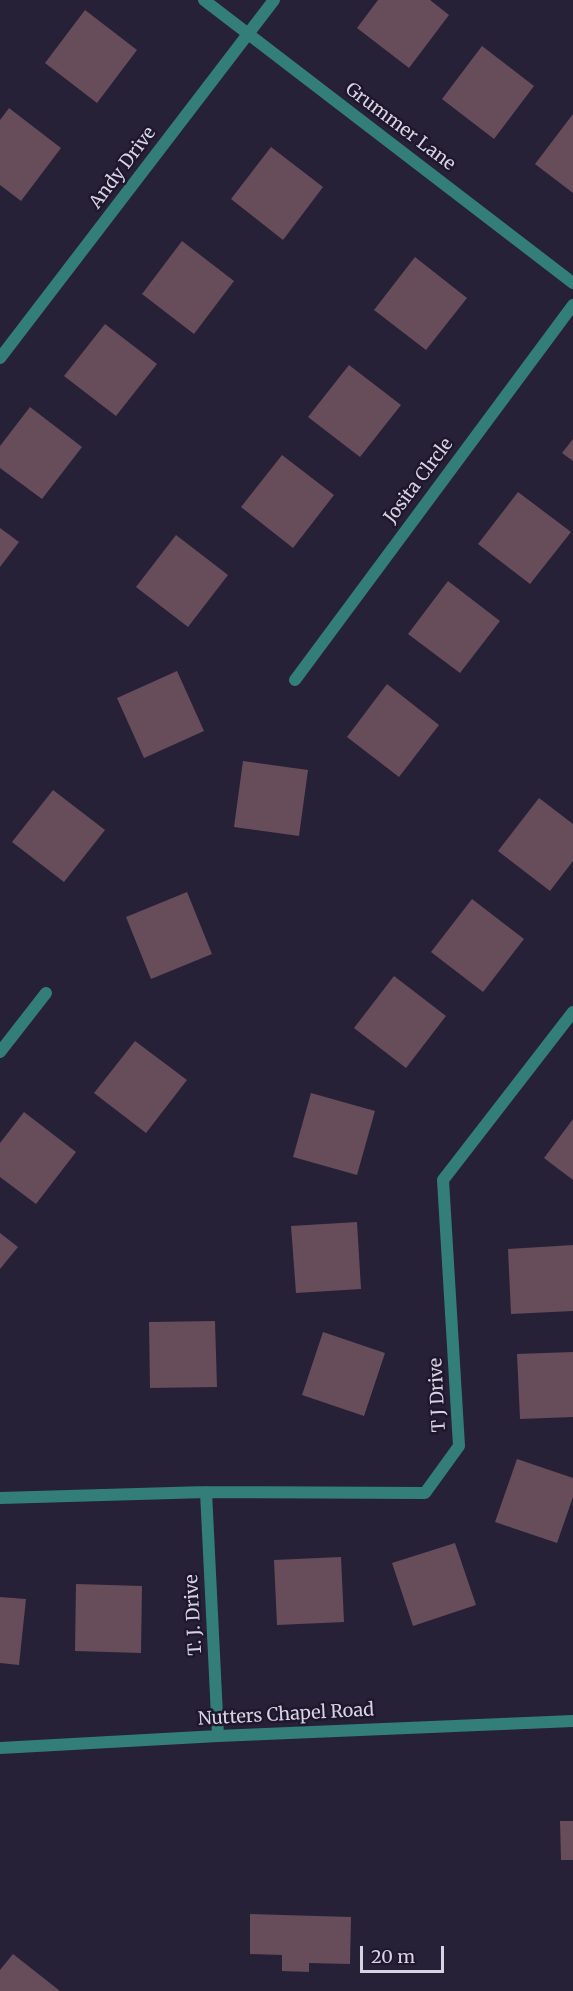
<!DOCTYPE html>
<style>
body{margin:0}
#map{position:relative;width:573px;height:1991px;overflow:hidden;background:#272138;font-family:Merriweather,serif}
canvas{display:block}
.scale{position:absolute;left:360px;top:1946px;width:84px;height:27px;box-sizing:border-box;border:3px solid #d6d3e2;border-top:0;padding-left:8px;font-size:18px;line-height:21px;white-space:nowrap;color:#d6d3e2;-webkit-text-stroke:4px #1e172d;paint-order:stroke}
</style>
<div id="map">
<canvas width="573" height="1991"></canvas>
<div class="scale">20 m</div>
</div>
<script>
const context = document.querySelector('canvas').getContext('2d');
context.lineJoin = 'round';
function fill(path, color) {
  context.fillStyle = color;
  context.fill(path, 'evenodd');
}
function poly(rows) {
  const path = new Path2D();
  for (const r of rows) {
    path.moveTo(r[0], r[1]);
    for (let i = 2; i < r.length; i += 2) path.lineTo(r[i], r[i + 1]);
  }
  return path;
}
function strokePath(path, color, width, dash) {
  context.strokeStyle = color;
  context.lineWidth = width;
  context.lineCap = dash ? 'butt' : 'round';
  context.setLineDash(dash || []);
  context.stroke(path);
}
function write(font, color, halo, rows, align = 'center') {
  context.font = font + ' Merriweather,serif';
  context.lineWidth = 5;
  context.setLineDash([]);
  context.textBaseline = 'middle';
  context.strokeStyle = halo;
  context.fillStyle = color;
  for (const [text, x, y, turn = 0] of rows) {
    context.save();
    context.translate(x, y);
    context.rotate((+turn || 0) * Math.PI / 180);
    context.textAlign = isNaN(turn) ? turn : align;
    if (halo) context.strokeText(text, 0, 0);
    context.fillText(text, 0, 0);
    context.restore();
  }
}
fill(poly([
 [378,0,430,0,449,15,409,68,357,28],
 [85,10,137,50,97,103,45,63],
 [482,46,534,86,494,139,442,99],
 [9,108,61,148,21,201,0,185,0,120],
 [573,114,573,193,535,164],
 [271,147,323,187,283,240,231,199],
 [182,241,234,281,194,334,142,294],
 [415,257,467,298,426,350,374,310],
 [105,324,157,364,116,416,64,376],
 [349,365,401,405,360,457,308,417],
 [30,407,82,447,42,499,0,468,0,446],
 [573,439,573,461,562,453],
 [282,455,334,495,293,548,241,507],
 [518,492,571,532,530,584,478,544],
 [0,528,19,542,0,567],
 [176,535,228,575,188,627,136,587],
 [448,581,500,621,460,673,408,634],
 [177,671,204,731,144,758,117,698],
 [387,684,439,725,399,777,347,737],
 [243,761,308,770,299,836,234,827],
 [53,790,105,830,64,882,12,842],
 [539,798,573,824,573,861,550,891,498,851],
 [187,892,212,954,151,979,126,917],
 [472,899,524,939,483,992,431,952],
 [394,976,446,1016,406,1068,354,1028],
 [135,1041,187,1080,146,1133,94,1093],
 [311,1093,375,1111,357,1175,293,1157],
 [24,1112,76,1152,36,1204,0,1177,0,1143],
 [573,1119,573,1180,544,1158],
 [357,1222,361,1289,296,1293,291,1226],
 [0,1233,18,1247,0,1269],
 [573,1245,573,1311,511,1314,508,1249],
 [215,1321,217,1387,150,1388,149,1322],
 [323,1332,385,1353,364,1416,302,1395],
 [573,1352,573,1417,520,1419,517,1354],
 [517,1459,573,1478,573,1497,557,1543,495,1522],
 [455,1543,476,1605,413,1626,392,1563],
 [341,1557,344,1622,277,1625,274,1560],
 [76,1584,142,1586,141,1653,75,1651],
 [0,1597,26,1599,19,1665,0,1663],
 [560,1821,573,1821,573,1860,561,1860],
 [250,1914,351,1917,350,1964,309,1963,309,1972,282,1971,282,1955,250,1954],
 [13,1954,60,1991,0,1991,0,1970]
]), '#674c5a');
strokePath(poly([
 [204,0,573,283],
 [0,358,274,0],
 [295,680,573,305],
 [0,1052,46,993],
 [206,1492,218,1736],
 [0,1498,206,1492,425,1493,459,1446,443,1180,573,1012],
 [0,1748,218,1736,573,1721]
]), '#347e7a', 12);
write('18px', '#d6d3e2', '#1e172d', [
 ["Grummer Lane",400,127,37],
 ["Andy Drive",123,168,-53],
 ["Josita Clrcle",419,481,-53],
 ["T J Drive",438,1395,-93],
 ["T. J. Drive",194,1615,-93],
 ["Nutters Chapel Road",286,1715,-3]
]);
</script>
